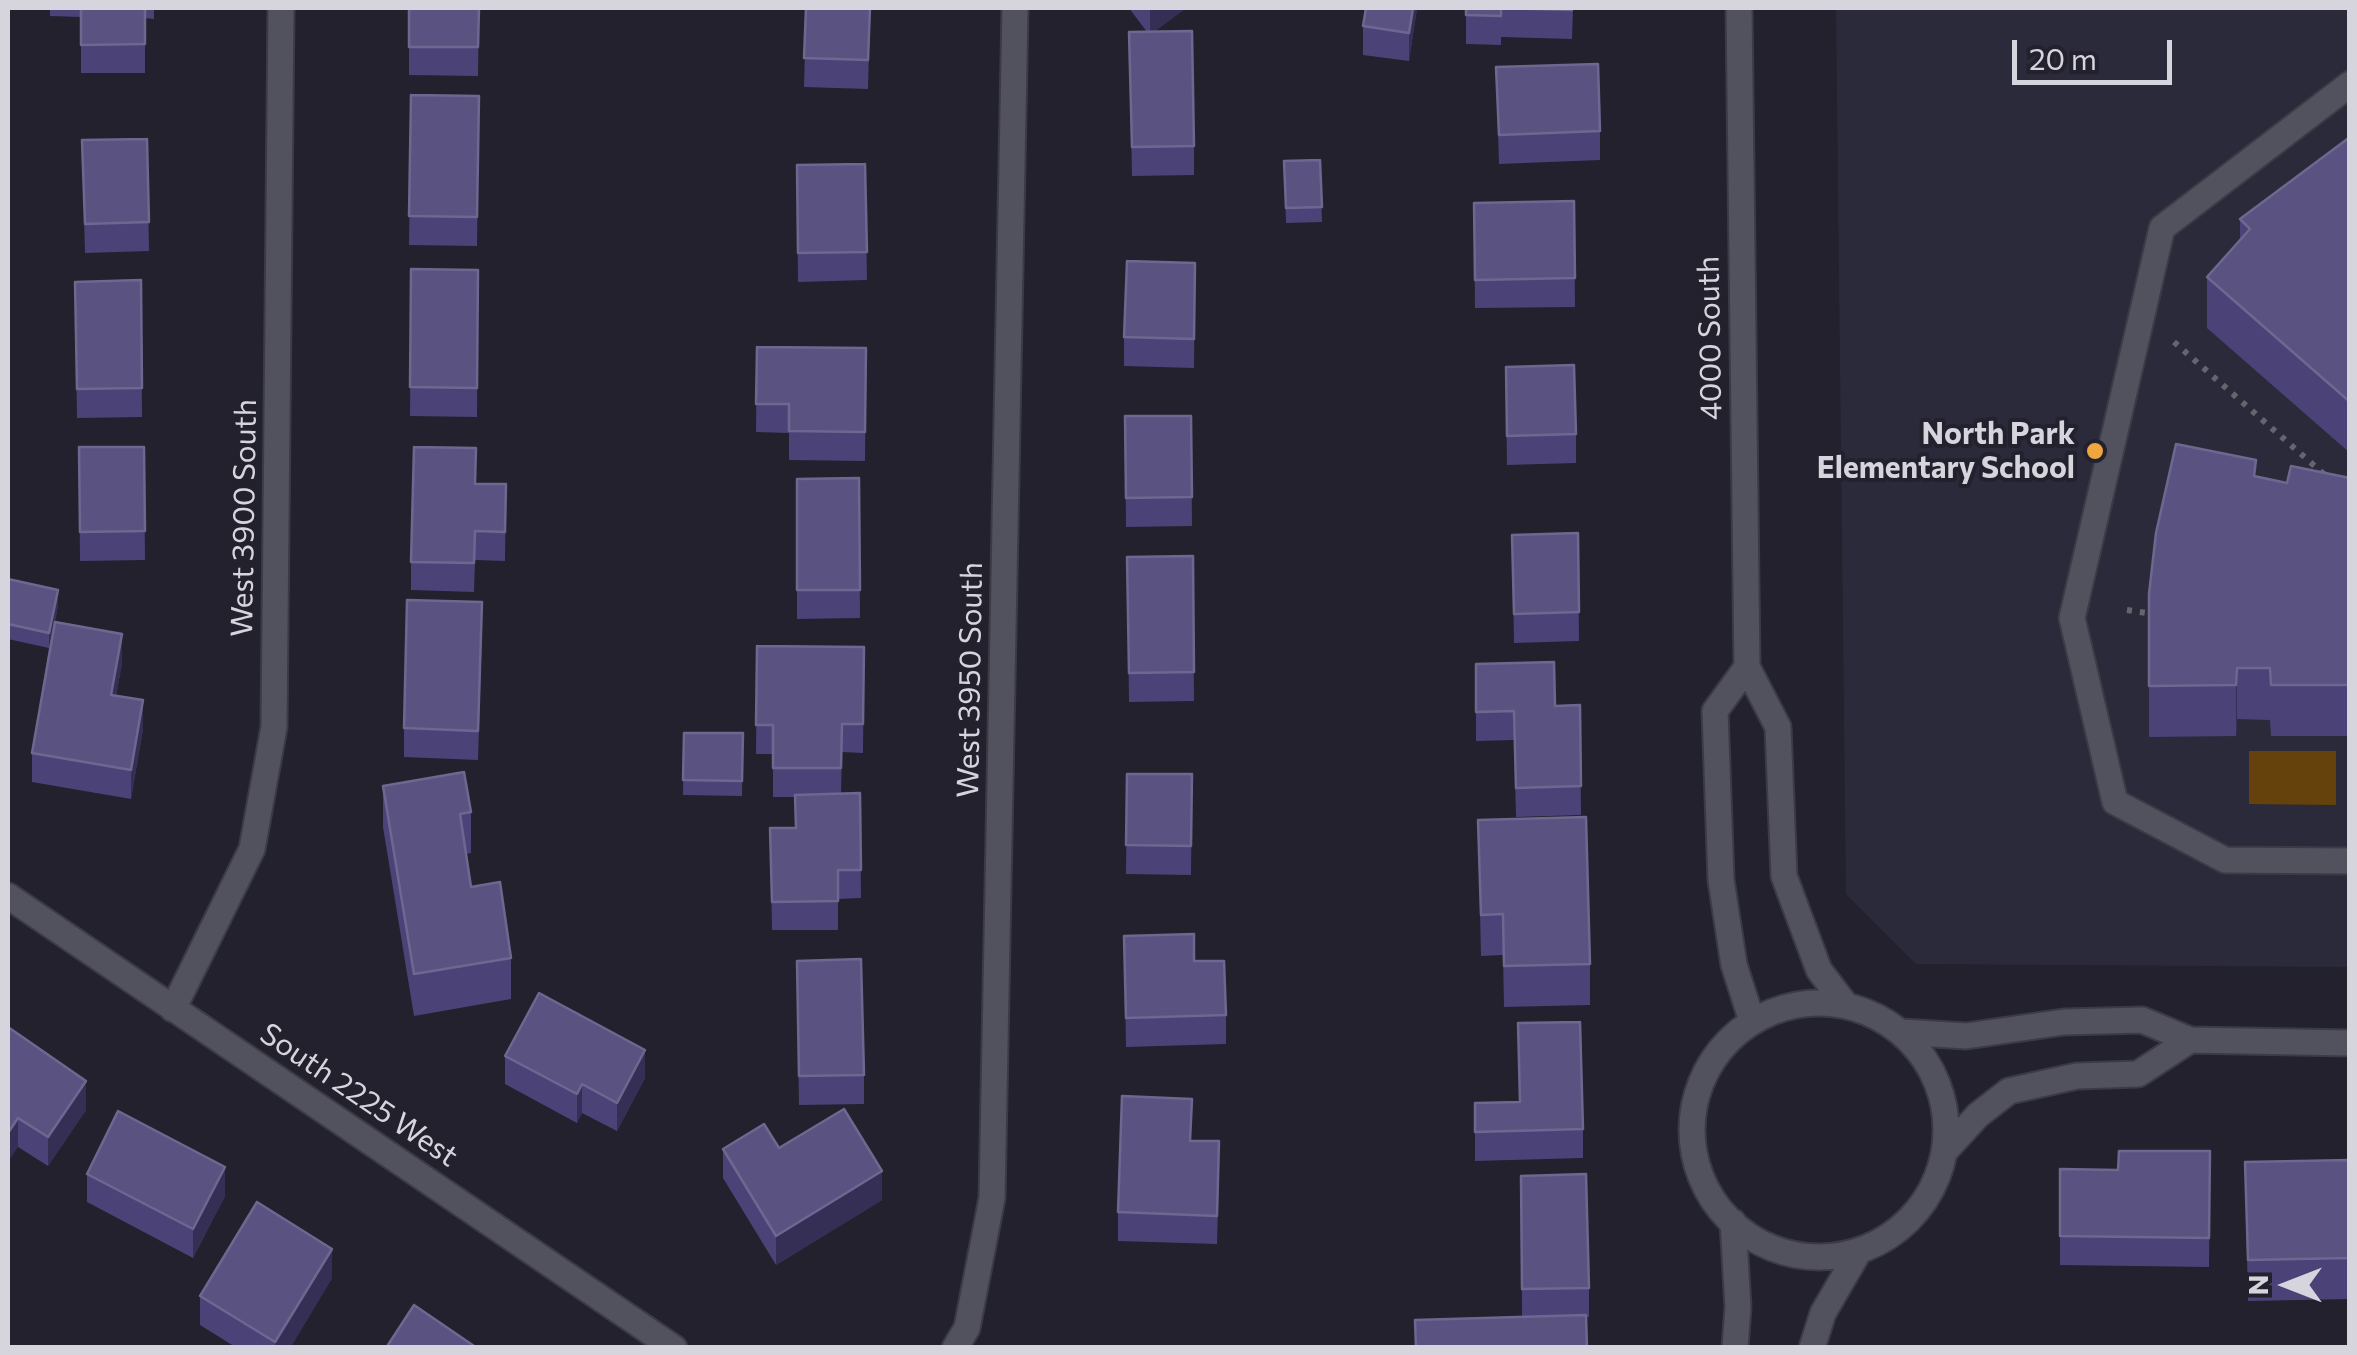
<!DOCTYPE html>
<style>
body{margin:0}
#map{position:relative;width:2357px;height:1355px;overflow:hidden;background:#22212d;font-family:Commissioner,sans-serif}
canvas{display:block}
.frame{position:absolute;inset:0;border:10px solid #d6d5de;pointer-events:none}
.north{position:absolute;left:2237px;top:1235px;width:100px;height:100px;-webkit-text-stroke:8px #22212d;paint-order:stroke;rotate:270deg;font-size:28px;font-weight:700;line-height:40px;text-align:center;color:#d6d5de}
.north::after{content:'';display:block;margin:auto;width:35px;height:45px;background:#d6d5de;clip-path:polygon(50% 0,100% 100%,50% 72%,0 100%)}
.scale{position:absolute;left:2012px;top:40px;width:160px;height:45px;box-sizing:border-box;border:5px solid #d6d5de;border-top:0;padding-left:12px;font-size:30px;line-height:35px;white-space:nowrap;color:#d6d5de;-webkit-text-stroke:8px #22212d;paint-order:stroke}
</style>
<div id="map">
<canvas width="2357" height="1355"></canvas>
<div class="frame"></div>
<div class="north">N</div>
<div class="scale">20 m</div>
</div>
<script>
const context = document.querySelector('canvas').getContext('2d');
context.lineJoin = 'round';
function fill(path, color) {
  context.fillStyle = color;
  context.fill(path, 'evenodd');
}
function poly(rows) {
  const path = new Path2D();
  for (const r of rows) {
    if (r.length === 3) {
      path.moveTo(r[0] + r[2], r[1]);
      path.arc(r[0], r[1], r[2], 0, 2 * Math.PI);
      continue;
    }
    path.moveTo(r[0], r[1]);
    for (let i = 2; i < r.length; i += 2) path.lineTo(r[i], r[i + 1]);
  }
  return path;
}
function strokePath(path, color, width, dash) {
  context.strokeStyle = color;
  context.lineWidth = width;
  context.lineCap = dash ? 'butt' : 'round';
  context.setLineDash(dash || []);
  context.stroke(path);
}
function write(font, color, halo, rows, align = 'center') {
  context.font = font + ' Commissioner,sans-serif';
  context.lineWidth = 8;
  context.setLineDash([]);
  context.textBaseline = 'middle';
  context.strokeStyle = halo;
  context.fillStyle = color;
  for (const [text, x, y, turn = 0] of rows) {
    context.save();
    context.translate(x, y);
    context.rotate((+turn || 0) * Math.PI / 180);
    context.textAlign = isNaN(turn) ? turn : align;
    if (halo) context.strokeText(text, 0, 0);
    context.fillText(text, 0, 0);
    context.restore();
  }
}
fill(poly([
 [1836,8,2349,8,2349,967,1916,964,1846,894]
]), '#2b2a3a');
fill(poly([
 [2249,751,2336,751,2336,805,2249,804]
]), '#65410b');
const minor = poly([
 [1739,8,1747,667,1778,727,1784,876,1819,970,1845,1004],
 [2350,84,2162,228,2072,618,2115,802,2225,860,2350,861],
 [1747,667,1715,711,1721,880,1734,965,1752,1021],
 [8,896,674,1348],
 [1819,1130,127],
 [173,1009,252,849,274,727,281,8],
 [1902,1032,1966,1036,2064,1022,2142,1020,2190,1040,2350,1043],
 [1945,1151,1978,1115,2009,1091,2077,1076,2138,1074,2190,1040],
 [1733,1222,1738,1307,1735,1348],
 [955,1348,967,1328,992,1198,1015,8],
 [1812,1348,1823,1313,1859,1251]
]);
strokePath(minor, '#3c3b45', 29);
strokePath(poly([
 [2174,342,2326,476],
 [2127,610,2153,614]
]), '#65646f', 6, [5, 8]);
strokePath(minor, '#52515e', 25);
fill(poly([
 [50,8,154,8,154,19,145,18,145,73,81,73,81,17,50,16],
 [409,8,479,8,478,76,409,75],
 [806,8,870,8,868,89,804,87],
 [1129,8,1186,8,1155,31,1194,146,1194,175,1132,176,1129,32,1147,32],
 [1349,8,1417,8,1409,61,1363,55,1363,26,1365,10],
 [1466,8,1573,8,1572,39,1501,37,1501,45,1466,44],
 [1496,67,1600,131,1600,160,1499,164],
 [411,95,479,96,477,246,409,245],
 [2350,137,2350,453,2207,328,2207,277,2240,239,2240,219],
 [147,139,149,251,85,253,82,140],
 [1320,160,1322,222,1286,223,1284,161],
 [865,164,867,280,798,282,797,165],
 [1574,201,1575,307,1475,308,1474,203],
 [1195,263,1194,368,1124,366,1124,337],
 [411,269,478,270,477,417,410,416],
 [141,280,142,417,77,418,75,282],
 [757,347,866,348,865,461,789,460,789,433,756,432],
 [1506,395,1576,434,1576,463,1507,465],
 [1125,416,1191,416,1192,526,1126,527],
 [79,447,144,447,145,560,80,561],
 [2256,476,2287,483,2350,478,2350,736,2271,736,2270,720,2237,719,2236,736,2149,737,2149,594],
 [859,478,860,618,797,619,797,479],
 [475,484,506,484,505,561,475,560,474,592,411,590,411,562],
 [1578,533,1579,641,1514,643,1512,535],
 [1193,556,1194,701,1129,702,1127,557],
 [8,579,58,605,55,622,122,663,116,696,143,729,131,799,32,782,32,753,49,648,8,639],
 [482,631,478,760,404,757,404,728],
 [757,646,864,647,863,753,842,752,841,794,860,793,861,898,838,899,838,930,772,930,770,828,795,828,795,797,773,797,773,754,756,754],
 [1476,664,1555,706,1580,705,1581,815,1516,817,1514,740,1476,741],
 [684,733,743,733,742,796,683,795],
 [1127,774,1192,774,1191,875,1126,874],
 [383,786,471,812,471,853,466,854,471,887,511,958,511,999,414,1016,383,827],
 [1478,820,1590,964,1590,1005,1504,1007,1503,955,1481,956],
 [1124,936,1194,961,1226,1015,1226,1044,1126,1047],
 [797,989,864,1075,864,1104,799,1105],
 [8,1027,86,1110,48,1166,18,1147],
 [505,1056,645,1078,617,1131,582,1113,577,1123,505,1084],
 [1519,1102,1583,1129,1583,1158,1475,1161,1475,1103],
 [1191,1141,1219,1170,1217,1244,1118,1241,1118,1212],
 [779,1148,882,1200,776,1265,723,1178,723,1149],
 [2210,1151,2209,1267,2060,1265,2060,1169,2118,1170],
 [2350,1160,2350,1299,2248,1301,2245,1162],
 [87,1174,225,1196,193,1258,87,1202],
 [1521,1176,1589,1288,1589,1317,1522,1317],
 [332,1278,290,1348,237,1348,200,1325,200,1296]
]), '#4b4377');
fill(poly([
 [1150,8,1186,8,1150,35],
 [1413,8,1417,8,1409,61,1409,33],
 [58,590,58,605,49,648,49,633],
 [122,634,122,663,111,724,111,695],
 [2237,668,2237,719,2236,736,2236,685],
 [143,700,143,729,131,799,131,770],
 [645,1050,645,1078,617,1131,617,1103],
 [86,1081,86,1110,48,1166,48,1137],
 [582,1084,582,1113,577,1123,577,1094],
 [18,1118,18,1147,8,1162,8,1133],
 [225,1167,225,1196,193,1258,193,1229],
 [882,1171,882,1200,776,1265,776,1236],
 [332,1249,332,1278,290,1348,275,1348,275,1342]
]), '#352f55');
const building = poly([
 [81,8,145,8,145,44,81,45,81,8],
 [409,8,479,8,478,47,409,47,409,8],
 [806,8,870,8,868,60,804,58,806,8],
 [1366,8,1413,8,1409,33,1363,26,1366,8],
 [1466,8,1572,8,1572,10,1501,8,1501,16,1466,15,1466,8],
 [1192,31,1194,146,1132,147,1129,32,1192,31],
 [1598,64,1600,131,1499,135,1496,67,1598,64],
 [411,95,479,96,477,217,409,216,411,95],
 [2350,137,2350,402,2207,277,2250,229,2240,219,2350,137],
 [147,139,149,222,85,224,82,140,147,139],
 [1320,160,1322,207,1286,208,1284,161,1320,160],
 [865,164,867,252,798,253,797,165,865,164],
 [1574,201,1575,278,1475,280,1474,203,1574,201],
 [1127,261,1195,263,1194,339,1124,337,1127,261],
 [411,269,478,270,477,388,410,387,411,269],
 [141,280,142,388,77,389,75,282,141,280],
 [757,347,866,348,865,432,789,431,789,404,756,404,757,347],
 [1574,365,1576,434,1507,436,1506,367,1574,365],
 [1125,416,1191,416,1192,497,1126,498,1125,416],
 [2176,444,2256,460,2254,476,2287,483,2291,466,2350,478,2350,685,2271,685,2270,668,2237,668,2236,685,2149,686,2149,594,2156,533,2176,444],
 [79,447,144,447,145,531,80,532,79,447],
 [414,447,476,448,475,484,506,484,505,532,475,531,474,563,411,562,414,447],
 [859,478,860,590,797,590,797,479,859,478],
 [1578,533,1579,612,1514,614,1512,535,1578,533],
 [1193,556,1194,672,1129,673,1127,557,1193,556],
 [8,579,58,590,49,633,8,624,8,579],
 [407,600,482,602,478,731,404,728,407,600],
 [55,622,122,634,111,695,143,700,131,770,32,753,55,622],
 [757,646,864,647,863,724,842,724,841,768,773,768,773,725,756,725,757,646],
 [1554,662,1555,706,1580,705,1581,786,1516,788,1514,711,1476,712,1476,664,1554,662],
 [684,733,743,733,742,781,683,780,684,733],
 [464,772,471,812,460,814,471,887,500,882,511,958,414,974,383,786,464,772],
 [1127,774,1192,774,1191,846,1126,845,1127,774],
 [860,793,861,870,838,870,838,901,772,902,770,828,796,828,795,795,860,793],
 [1586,817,1590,964,1504,966,1503,914,1481,915,1478,820,1586,817],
 [1194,934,1194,961,1224,961,1226,1015,1126,1018,1124,936,1194,934],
 [861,959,864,1075,799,1076,797,961,861,959],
 [539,993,645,1050,617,1103,582,1084,577,1094,505,1056,539,993],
 [1580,1022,1583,1129,1475,1132,1475,1103,1520,1102,1518,1023,1580,1022],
 [8,1027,86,1081,48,1137,18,1118,8,1133,8,1027],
 [1122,1096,1192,1099,1190,1141,1219,1141,1217,1216,1118,1212,1122,1096],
 [844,1109,882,1171,776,1236,723,1149,764,1124,779,1148,844,1109],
 [118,1111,225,1167,193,1229,87,1174,118,1111],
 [2119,1151,2210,1151,2209,1238,2060,1236,2060,1169,2118,1170,2119,1151],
 [2350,1160,2350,1258,2248,1260,2245,1162,2350,1160],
 [1586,1174,1589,1288,1522,1289,1521,1176,1586,1174],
 [257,1202,332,1249,275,1342,200,1296,257,1202],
 [414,1305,477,1348,386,1348,414,1305],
 [1586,1315,1587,1348,1416,1348,1415,1320,1586,1315]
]);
fill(building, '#5a5382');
strokePath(building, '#6e6790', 2.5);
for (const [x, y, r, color] of [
 [2095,451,10,"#f0a63e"]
]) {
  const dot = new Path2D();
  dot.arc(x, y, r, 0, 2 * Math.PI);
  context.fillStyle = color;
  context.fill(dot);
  strokePath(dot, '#22212d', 4);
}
write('30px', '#d6d5de', '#22212d', [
 ["4000 South",1710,338,-91],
 ["West 3900 South",244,518,-89],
 ["West 3950 South",970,680,-89],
 ["South 2225 West",359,1095,34]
]);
write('bold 30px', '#d6d5de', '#22212d', [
 ["North Park",2075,434],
 ["Elementary School",2075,468]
], 'right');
</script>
